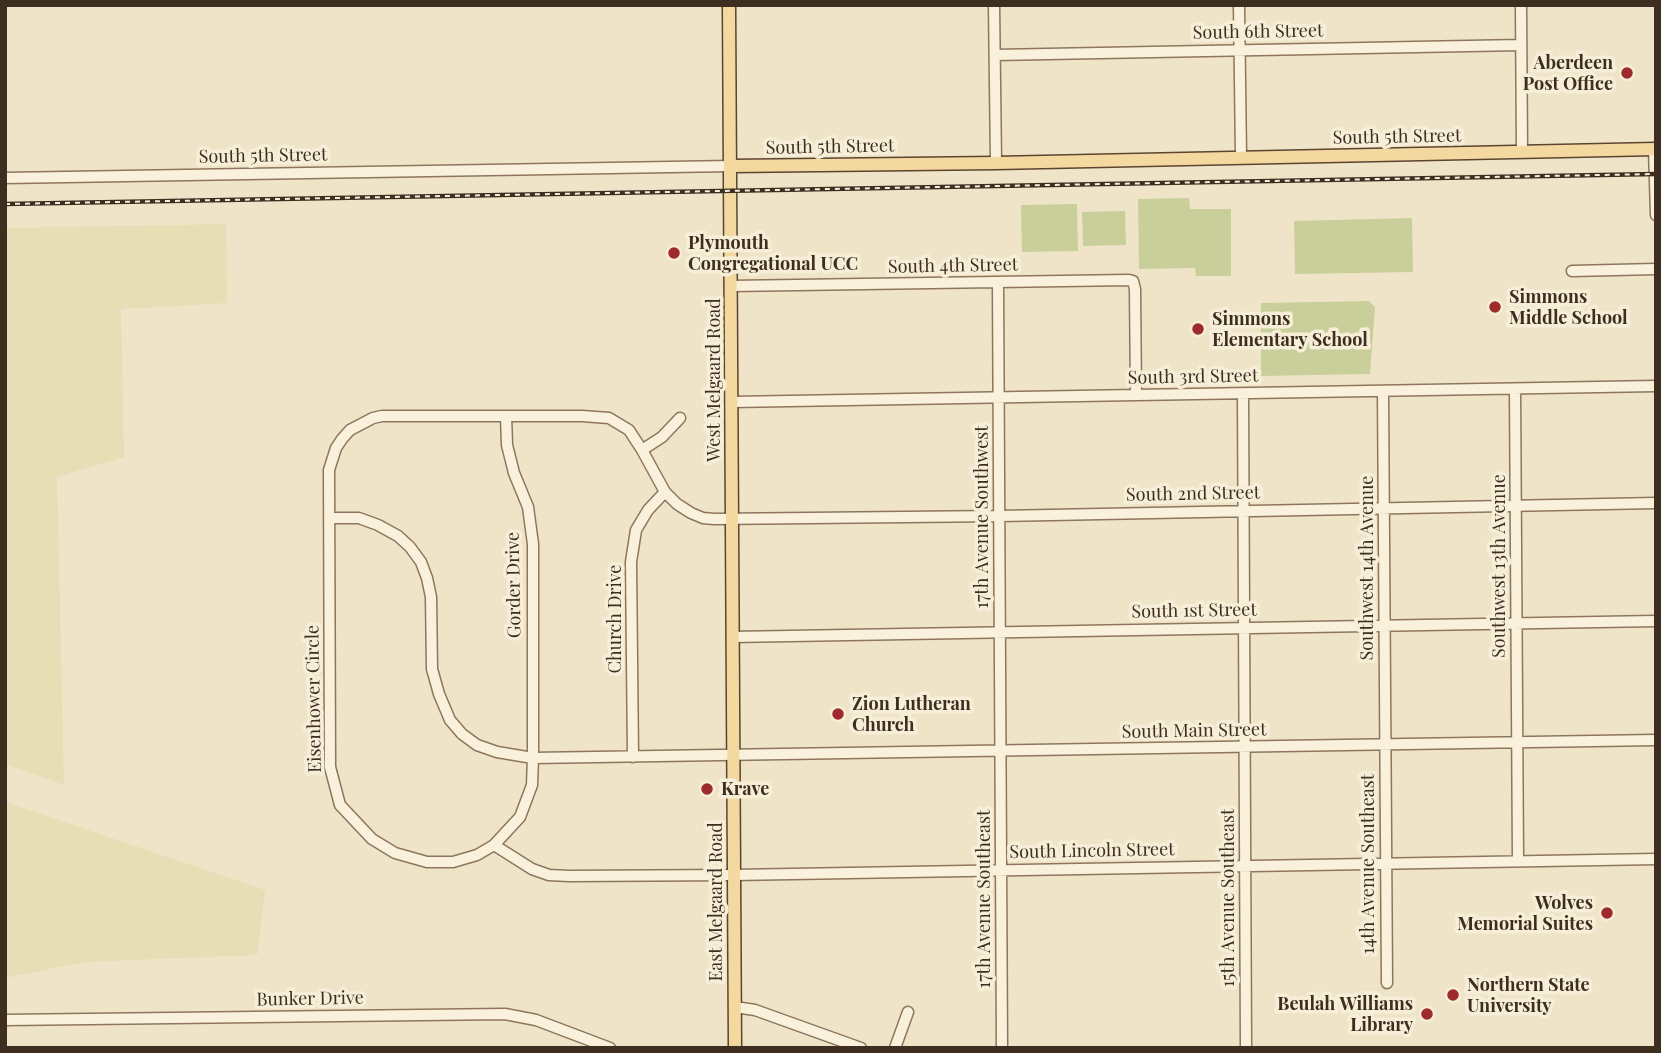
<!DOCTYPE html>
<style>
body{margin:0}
#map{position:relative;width:1661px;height:1053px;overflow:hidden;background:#f0e4c8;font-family:"Playfair Display",serif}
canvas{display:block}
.frame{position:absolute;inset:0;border:7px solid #3d2e20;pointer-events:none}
</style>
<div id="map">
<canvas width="1661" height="1053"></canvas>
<div class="frame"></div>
</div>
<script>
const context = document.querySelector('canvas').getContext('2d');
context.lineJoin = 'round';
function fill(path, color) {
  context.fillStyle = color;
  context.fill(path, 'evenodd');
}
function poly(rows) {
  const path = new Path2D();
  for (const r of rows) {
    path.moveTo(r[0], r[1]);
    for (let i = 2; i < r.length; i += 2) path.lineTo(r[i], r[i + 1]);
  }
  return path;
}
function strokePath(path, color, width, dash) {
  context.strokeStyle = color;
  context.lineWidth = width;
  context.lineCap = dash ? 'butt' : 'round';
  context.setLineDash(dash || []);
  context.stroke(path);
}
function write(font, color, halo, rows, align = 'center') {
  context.font = font + ' "Playfair Display",serif';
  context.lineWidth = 7;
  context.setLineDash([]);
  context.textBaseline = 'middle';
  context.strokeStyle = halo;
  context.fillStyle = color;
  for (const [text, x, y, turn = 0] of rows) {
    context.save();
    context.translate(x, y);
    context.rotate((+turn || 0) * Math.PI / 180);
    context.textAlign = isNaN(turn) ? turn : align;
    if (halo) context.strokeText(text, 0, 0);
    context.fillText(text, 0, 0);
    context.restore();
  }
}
fill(poly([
 [226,224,227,303,121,309,124,457,57,477,64,785,5,764,5,228],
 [5,802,265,890,257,955,83,962,5,978]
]), '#e6deb5');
fill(poly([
 [1189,198,1190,209,1231,209,1231,276,1196,276,1195,268,1139,269,1138,199],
 [1077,204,1078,251,1022,252,1021,205],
 [1125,211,1126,245,1083,246,1082,212],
 [1412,218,1413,272,1295,274,1294,221],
 [1369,301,1375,307,1370,374,1261,376,1261,303]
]), '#c9cf9b');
const minor = poly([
 [994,5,996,163],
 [1239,5,1241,157],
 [1521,5,1522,152],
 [995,55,1521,45],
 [1654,149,1656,215],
 [5,178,731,166],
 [1572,271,1656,269],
 [998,283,1002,1048],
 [731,286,1129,280,1133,281,1135,289,1136,395],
 [1515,389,1518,861],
 [1383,391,1387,983],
 [1243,394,1246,1048],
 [732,402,1656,386],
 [642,450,662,437,680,418],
 [1656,503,1000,516,714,519,703,518,691,513,677,504,665,492,642,450,629,430,609,418,582,416,382,416,373,418,350,430,342,439,336,448,329,470,330,767,340,805,372,839,395,853,427,862,453,862,477,855,494,845,520,817,532,785,533,758,1656,740],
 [329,518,359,518,378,525,398,536,410,547,421,562,427,578,431,597,432,669,439,694,450,720,462,734,477,745,497,752,533,758,533,544,528,507,514,473,507,445,506,416],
 [732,637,1656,621],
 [633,757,631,562,636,530,648,510,665,492],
 [494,845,532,869,549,875,569,876,734,875,1656,859],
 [735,1007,755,1010,861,1048],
 [5,1020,505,1014,536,1020,610,1048],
 [895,1048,908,1012]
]);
const major = poly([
 [729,5,735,1048],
 [731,166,996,163,1656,149]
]);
strokePath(minor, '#8d765c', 13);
strokePath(major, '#5b4430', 15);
strokePath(minor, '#faf1dc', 10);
strokePath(major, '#f3d9a0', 12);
const rail = poly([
 [5,204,1656,174]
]);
strokePath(rail, '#3d2e20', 4.5);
strokePath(rail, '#f7eed8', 2, [5]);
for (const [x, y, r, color] of [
 [1627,73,7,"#9e2a2b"],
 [674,253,7,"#9e2a2b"],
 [1495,307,7,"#9e2a2b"],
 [1198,329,7,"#9e2a2b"],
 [838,714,7,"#9e2a2b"],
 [707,789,7,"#9e2a2b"],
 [1607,913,7,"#9e2a2b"],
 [1453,995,7,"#9e2a2b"],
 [1427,1014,7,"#9e2a2b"]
]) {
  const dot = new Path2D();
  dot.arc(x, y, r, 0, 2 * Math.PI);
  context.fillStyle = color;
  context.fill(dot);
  strokePath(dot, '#f7eed8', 2.5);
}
write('18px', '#3d2e20', '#f7eed8', [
 ["South 6th Street",1258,32,-1],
 ["South 5th Street",1397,137,-1],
 ["South 5th Street",830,147,-1],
 ["South 5th Street",263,156,-1],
 ["South 4th Street",953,266,-1],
 ["South 3rd Street",1193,377,-1],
 ["West Melgaard Road",714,380,-90],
 ["South 2nd Street",1193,494,-1],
 ["17th Avenue Southwest",982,517,-90],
 ["Southwest 13th Avenue",1499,566,-90],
 ["Southwest 14th Avenue",1367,568,-90],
 ["Gorder Drive",514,585,-91],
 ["South 1st Street",1194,611,-1],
 ["Church Drive",615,619,-90],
 ["Eisenhower Circle",314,699,-91],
 ["South Main Street",1194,731,-1],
 ["South Lincoln Street",1092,851,-1],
 ["14th Avenue Southeast",1368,864,-90],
 ["15th Avenue Southeast",1228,898,-90],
 ["17th Avenue Southeast",984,899,-90],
 ["East Melgaard Road",716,902,-90],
 ["Bunker Drive",310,999,-1]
]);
write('bold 18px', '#3d2e20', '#f7eed8', [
 ["Aberdeen",1613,63,"right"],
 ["Post Office",1613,84,"right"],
 ["Plymouth",688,243],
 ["Congregational UCC",688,264],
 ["Simmons",1509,297],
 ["Middle School",1509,318],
 ["Simmons",1212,319],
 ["Elementary School",1212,340],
 ["Zion Lutheran",852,704],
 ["Church",852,725],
 ["Krave",721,789],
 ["Wolves",1593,903,"right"],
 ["Memorial Suites",1593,924,"right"],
 ["Northern State",1467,985],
 ["University",1467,1006],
 ["Beulah Williams",1413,1004,"right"],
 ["Library",1413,1025,"right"]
], 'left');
</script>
